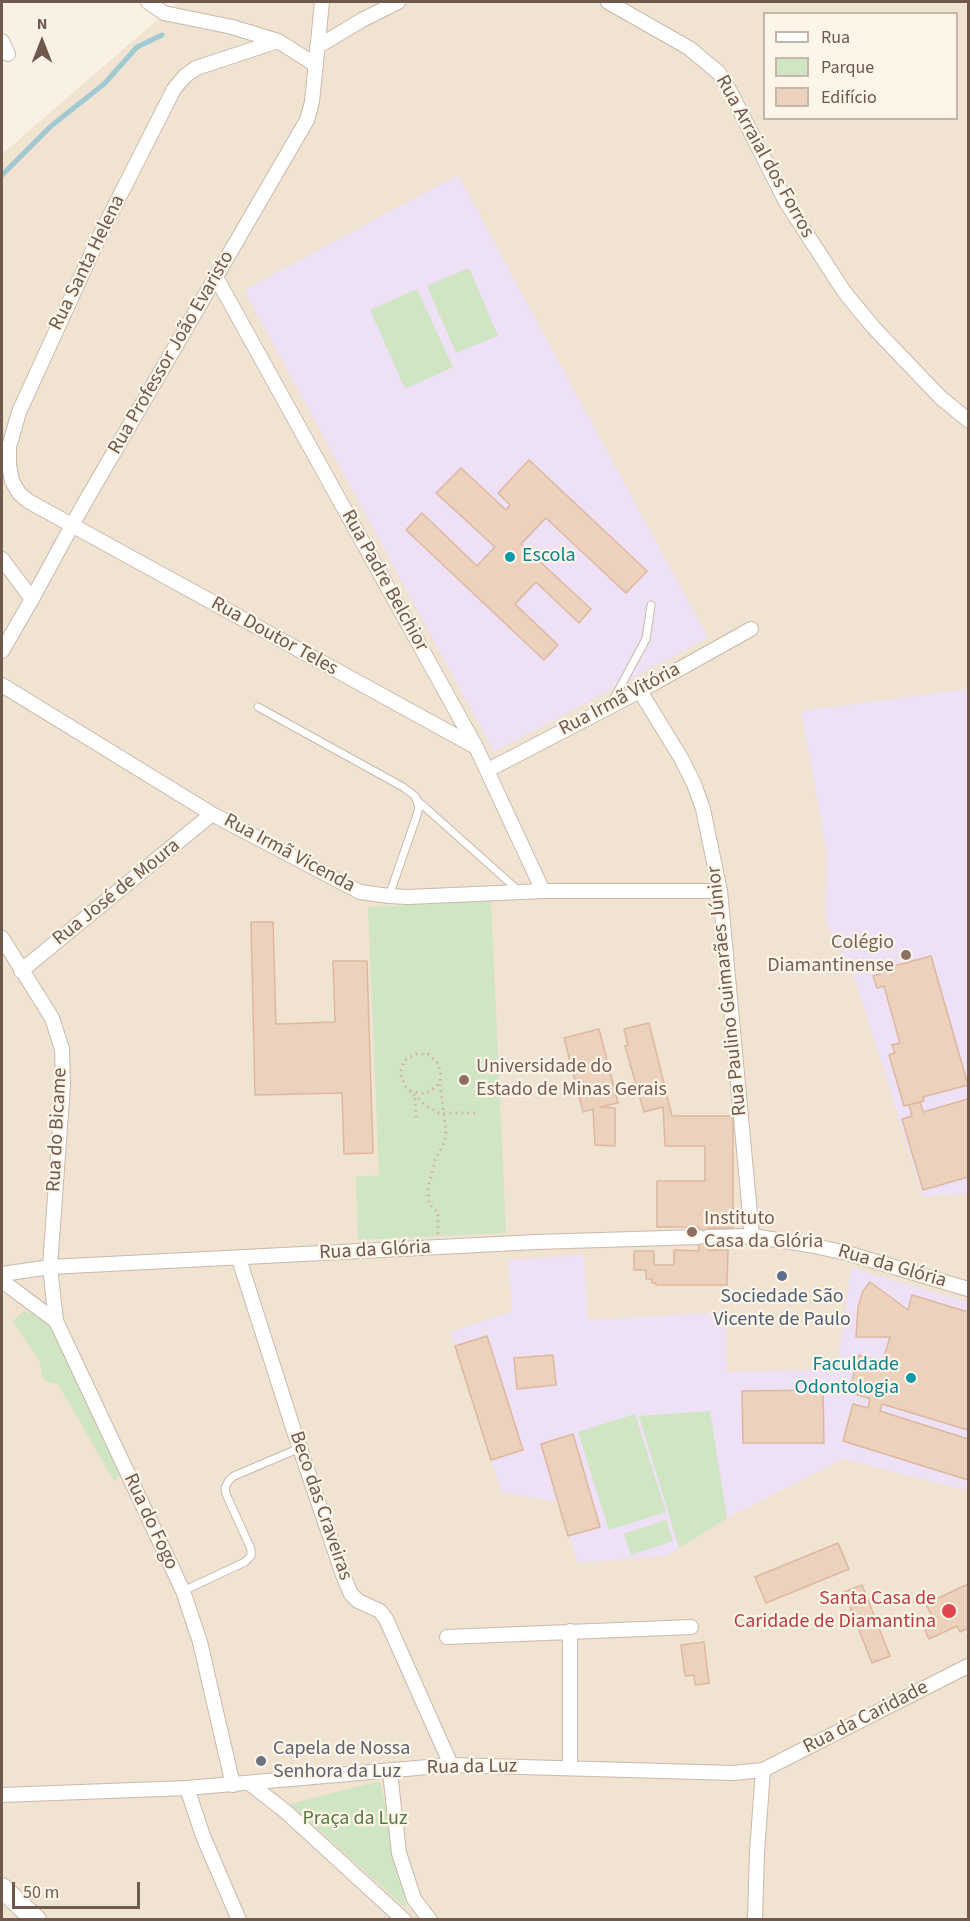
<!DOCTYPE html>
<meta charset="utf-8">
<style>
body{margin:0}
#map{position:relative;width:970px;height:1921px;overflow:hidden;background:#f9f1e3;font-family:"Source Sans 3",sans-serif}
canvas{display:block}
.frame{position:absolute;inset:0;border:3px solid #6e594c;pointer-events:none}
.legend{position:absolute;left:763px;top:12px;width:195px;height:108px;box-sizing:border-box;background:#fdf5e8;border:2px solid #c4b7aa;margin:0;padding:8px 10px;list-style:none;font-size:18px;color:#6e594c}
.legend li{display:flex;align-items:center;gap:12px;height:30px}
.legend b{width:30px;border:2px solid #c4b7aa}
.north{position:absolute;left:12px;top:12px;width:60px;height:60px;-webkit-text-stroke:4px #fdf5e8;paint-order:stroke;rotate:0deg;font-size:16px;font-weight:700;line-height:24px;text-align:center;color:#6e594c}
.north::after{content:'';display:block;margin:auto;width:21px;height:27px;background:#6e594c;clip-path:polygon(50% 0,100% 100%,50% 72%,0 100%)}
.scale{position:absolute;left:12px;top:1882px;width:128px;height:27px;box-sizing:border-box;border:3px solid #6e594c;border-top:0;padding-left:8px;font-size:18px;line-height:21px;white-space:nowrap;color:#6e594c;-webkit-text-stroke:4px #fdf5e8;paint-order:stroke}
</style>
<div id="map">
<canvas width="970" height="1921"></canvas>
<div class="frame"></div>
<ul class="legend">
<li><b style="height:8px;background:#fff"></b>Rua</li>
<li><b style="height:16px;background:#d0e5c3"></b>Parque</li>
<li><b style="height:16px;background:#ecd1bd"></b>Edifício</li>
</ul>
<div class="north">N</div>
<div class="scale">50 m</div>
</div>
<script>
const context = document.querySelector('canvas').getContext('2d');
context.lineJoin = 'round';
function fill(path, color) {
  context.fillStyle = color;
  context.fill(path, 'evenodd');
}
function poly(rows) {
  const path = new Path2D();
  for (const r of rows) {
    path.moveTo(r[0], r[1]);
    for (let i = 2; i < r.length; i += 2) path.lineTo(r[i], r[i + 1]);
  }
  return path;
}
function strokePath(path, color, width, dash) {
  context.strokeStyle = color;
  context.lineWidth = width;
  context.lineCap = dash ? 'butt' : 'round';
  context.setLineDash(dash || []);
  context.stroke(path);
}
function write(font, color, halo, rows, align = 'center') {
  context.font = font + ' "Source Sans 3",sans-serif';
  context.lineWidth = 4.5;
  context.setLineDash([]);
  context.textBaseline = 'middle';
  context.strokeStyle = halo;
  context.fillStyle = color;
  for (const [text, x, y, turn = 0] of rows) {
    context.save();
    context.translate(x, y);
    context.rotate((+turn || 0) * Math.PI / 180);
    context.textAlign = isNaN(turn) ? turn : align;
    if (halo) context.strokeText(text, 0, 0);
    context.fillText(text, 0, 0);
    context.restore();
  }
}
fill(poly([
 [178,2,968,2,968,1919,2,1919,2,154],
 [764,14,956,14,956,118,764,118]
]), '#f0e3d2');
fill(poly([
 [458,175,708,638,494,752,244,290],
 [968,689,968,1194,923,1196,852,969,834,941,825,918,827,853,801,711],
 [584,1255,588,1320,726,1312,727,1372,837,1369,851,1268,968,1302,968,1491,843,1459,727,1518,667,1556,578,1563,558,1502,502,1493,451,1332,512,1311,508,1260]
]), '#eee0f5');
fill(poly([
 [469,268,498,336,456,353,427,286],
 [417,289,453,367,405,389,370,310],
 [491,901,506,1233,358,1240,356,1177,379,1175,368,907],
 [23,1311,39,1315,51,1324,121,1474,114,1481,58,1384,44,1381,39,1360,13,1322],
 [710,1411,727,1518,679,1548,639,1416],
 [635,1414,666,1512,609,1530,578,1432],
 [666,1520,673,1541,631,1555,624,1534],
 [380,1781,407,1909,290,1804]
]), '#d0e5c3');
strokePath(poly([
 [2,175,51,126,104,84,137,47,162,35]
]), '#a1c9d1', 5);
const building = poly([
 [529,460,647,571,626,593,546,518,521,544,591,609,579,623,536,582,515,604,558,645,544,660,406,530,422,513,477,566,495,547,436,493,461,468,506,510,510,505,498,493,529,460],
 [251,922,273,922,276,1024,335,1022,333,961,367,961,373,1153,344,1154,342,1093,255,1095,251,922],
 [931,956,968,1085,923,1097,924,1101,904,1106,889,1055,895,1053,892,1045,900,1043,884,986,877,988,873,976,880,974,879,970,931,956],
 [649,1023,672,1116,733,1116,733,1228,708,1228,708,1250,728,1250,727,1285,656,1285,656,1283,652,1283,652,1279,646,1279,646,1270,634,1270,634,1251,654,1251,654,1265,674,1265,674,1250,699,1251,699,1227,657,1227,657,1181,705,1181,705,1146,665,1146,663,1107,644,1112,625,1046,628,1045,624,1029,649,1023],
 [599,1029,618,1103,600,1107,615,1108,615,1146,595,1145,593,1109,583,1112,564,1038,599,1029],
 [968,1099,968,1177,923,1190,902,1119,912,1116,909,1105,920,1102,923,1112,968,1099],
 [870,1282,908,1310,912,1295,968,1312,968,1430,882,1404,880,1411,968,1439,968,1480,843,1441,853,1404,868,1408,870,1399,849,1392,859,1355,885,1363,886,1358,884,1357,890,1337,856,1337,858,1307,863,1291,870,1282],
 [487,1336,523,1450,491,1460,455,1346,487,1336],
 [553,1355,556,1385,517,1389,514,1358,553,1355],
 [823,1390,824,1443,743,1443,742,1391,823,1390],
 [573,1434,600,1527,568,1536,541,1444,573,1434],
 [838,1543,849,1569,766,1603,755,1577,838,1543],
 [968,1584,968,1628,960,1632,957,1626,929,1639,921,1622,932,1617,926,1604,968,1584],
 [862,1585,890,1656,872,1663,844,1592,862,1585],
 [704,1642,709,1683,695,1685,694,1675,685,1676,681,1645,704,1642]
]);
fill(building, '#ecd1bd');
strokePath(building, '#ddb89f', 1.5);
const lane = poly([
 [611,704,646,639,651,605],
 [258,707,403,787,415,796,419,807,416,818,389,896],
 [418,801,519,891],
 [183,1591,245,1562,251,1556,251,1549,226,1494,225,1488,229,1480,234,1476,300,1448]
]);
const street = poly([
 [148,2,164,13,232,27,278,41,316,65],
 [608,2,689,48,719,73,732,95,786,202,845,293,874,328,941,398,968,420],
 [2,41,8,54],
 [278,41,196,68,185,76,174,89,100,235,19,412,9,447,9,465,12,481,19,493,28,501,476,747],
 [317,47,362,20,398,2],
 [216,277,476,747,543,891],
 [2,559,32,599],
 [2,651,32,599,81,509,307,120,312,102,322,2],
 [2,685,212,814,360,892,389,896,408,897,543,891,720,891],
 [640,691,681,758,694,784,703,809,720,891,752,1236],
 [488,770,640,691,751,629],
 [2,938,52,1018,62,1049,63,1085,50,1267,56,1321,183,1591,200,1642,233,1785],
 [21,971,212,814],
 [708,1237,752,1236,809,1245,847,1253,968,1289],
 [239,1259,293,1428,343,1575,351,1594,358,1601,380,1611,386,1619,451,1765],
 [2,1274,50,1267,536,1242,699,1237],
 [2,1281,56,1321],
 [570,1631,570,1767],
 [447,1637,691,1627],
 [390,1772,399,1853,414,1899,430,1920],
 [249,1783,285,1811,404,1920],
 [187,1788,203,1836,239,1920],
 [2,1795,187,1788,451,1765,733,1773,763,1770,968,1666],
 [755,1920,757,1852,763,1770]
]);
const secondary = poly([
 [2,1888,36,1920]
]);
strokePath(lane, '#c9b9ab', 9);
strokePath(street, '#c9b9ab', 16);
strokePath(secondary, '#cebbab', 22);
strokePath(poly([
 [410,1091,424,1094,436,1087,440,1081,441,1075,438,1063,428,1054,416,1054,405,1060,400,1073,405,1086,424,1104,439,1113,478,1113],
 [415,1098,416,1122],
 [438,1234,438,1212,429,1204,428,1188,435,1160,445,1141,446,1131,440,1083]
]), '#d0b4a1', 3, [1.5, 4.5]);
strokePath(lane, '#fff', 7);
strokePath(street, '#fff', 14);
strokePath(secondary, '#fff', 20);
for (const [x, y, r, color] of [
 [510,557,6,"#0f9aa8"],
 [906,955,6,"#8d6e63"],
 [464,1080,6,"#8d6e63"],
 [692,1232,6,"#8d6e63"],
 [782,1276,6,"#5c6f8a"],
 [911,1378,6,"#0f9aa8"],
 [949,1611,8,"#e0444e"],
 [261,1761,6,"#6b7280"]
]) {
  const dot = new Path2D();
  dot.arc(x, y, r, 0, 2 * Math.PI);
  context.fillStyle = color;
  context.fill(dot);
  strokePath(dot, '#fdf5e8', 2);
}
write('20px', '#6e594c', '#fdf5e8', [
 ["Rua Arraial dos Forros",764,157,61],
 ["Rua Santa Helena",88,263,-64],
 ["Rua Professor João Evaristo",172,353,-60],
 ["Rua Padre Belchior",384,581,61],
 ["Rua Doutor Teles",274,637,29],
 ["Rua Irmã Vitória",620,700,-28],
 ["Rua Irmã Vicenda",289,854,28],
 ["Rua José de Moura",117,893,-39],
 ["Rua Paulino Guimarães Júnior",728,991,-96],
 ["Rua do Bicame",58,1130,-87],
 ["Rua da Glória",375,1251,-3],
 ["Rua da Glória",892,1267,16],
 ["Beco das Craveiras",320,1506,71],
 ["Rua do Fogo",150,1522,65],
 ["Rua da Caridade",866,1718,-27],
 ["Rua da Luz",472,1768,-1]
]);
write('20px', '#0d838f', '#fdf5e8', [
 ["Escola",522,557],
 ["Faculdade",899,1366,"right"],
 ["Odontologia",899,1389,"right"]
], 'left');
write('20px', '#785e54', '#fdf5e8', [
 ["Colégio",894,944,"right"],
 ["Diamantinense",894,967,"right"],
 ["Universidade do",476,1068],
 ["Estado de Minas Gerais",476,1091],
 ["Instituto",704,1220],
 ["Casa da Glória",704,1243]
], 'left');
write('20px', '#4e5e75', '#fdf5e8', [
 ["Sociedade São",782,1298],
 ["Vicente de Paulo",782,1321]
]);
write('20px', '#be3a42', '#fdf5e8', [
 ["Santa Casa de",936,1600],
 ["Caridade de Diamantina",936,1623]
], 'right');
write('20px', '#5b616d', '#fdf5e8', [
 ["Capela de Nossa",273,1750],
 ["Senhora da Luz",273,1773]
], 'left');
write('20px', '#557948', '#fdf5e8', [
 ["Praça da Luz",355,1820]
]);
</script>
